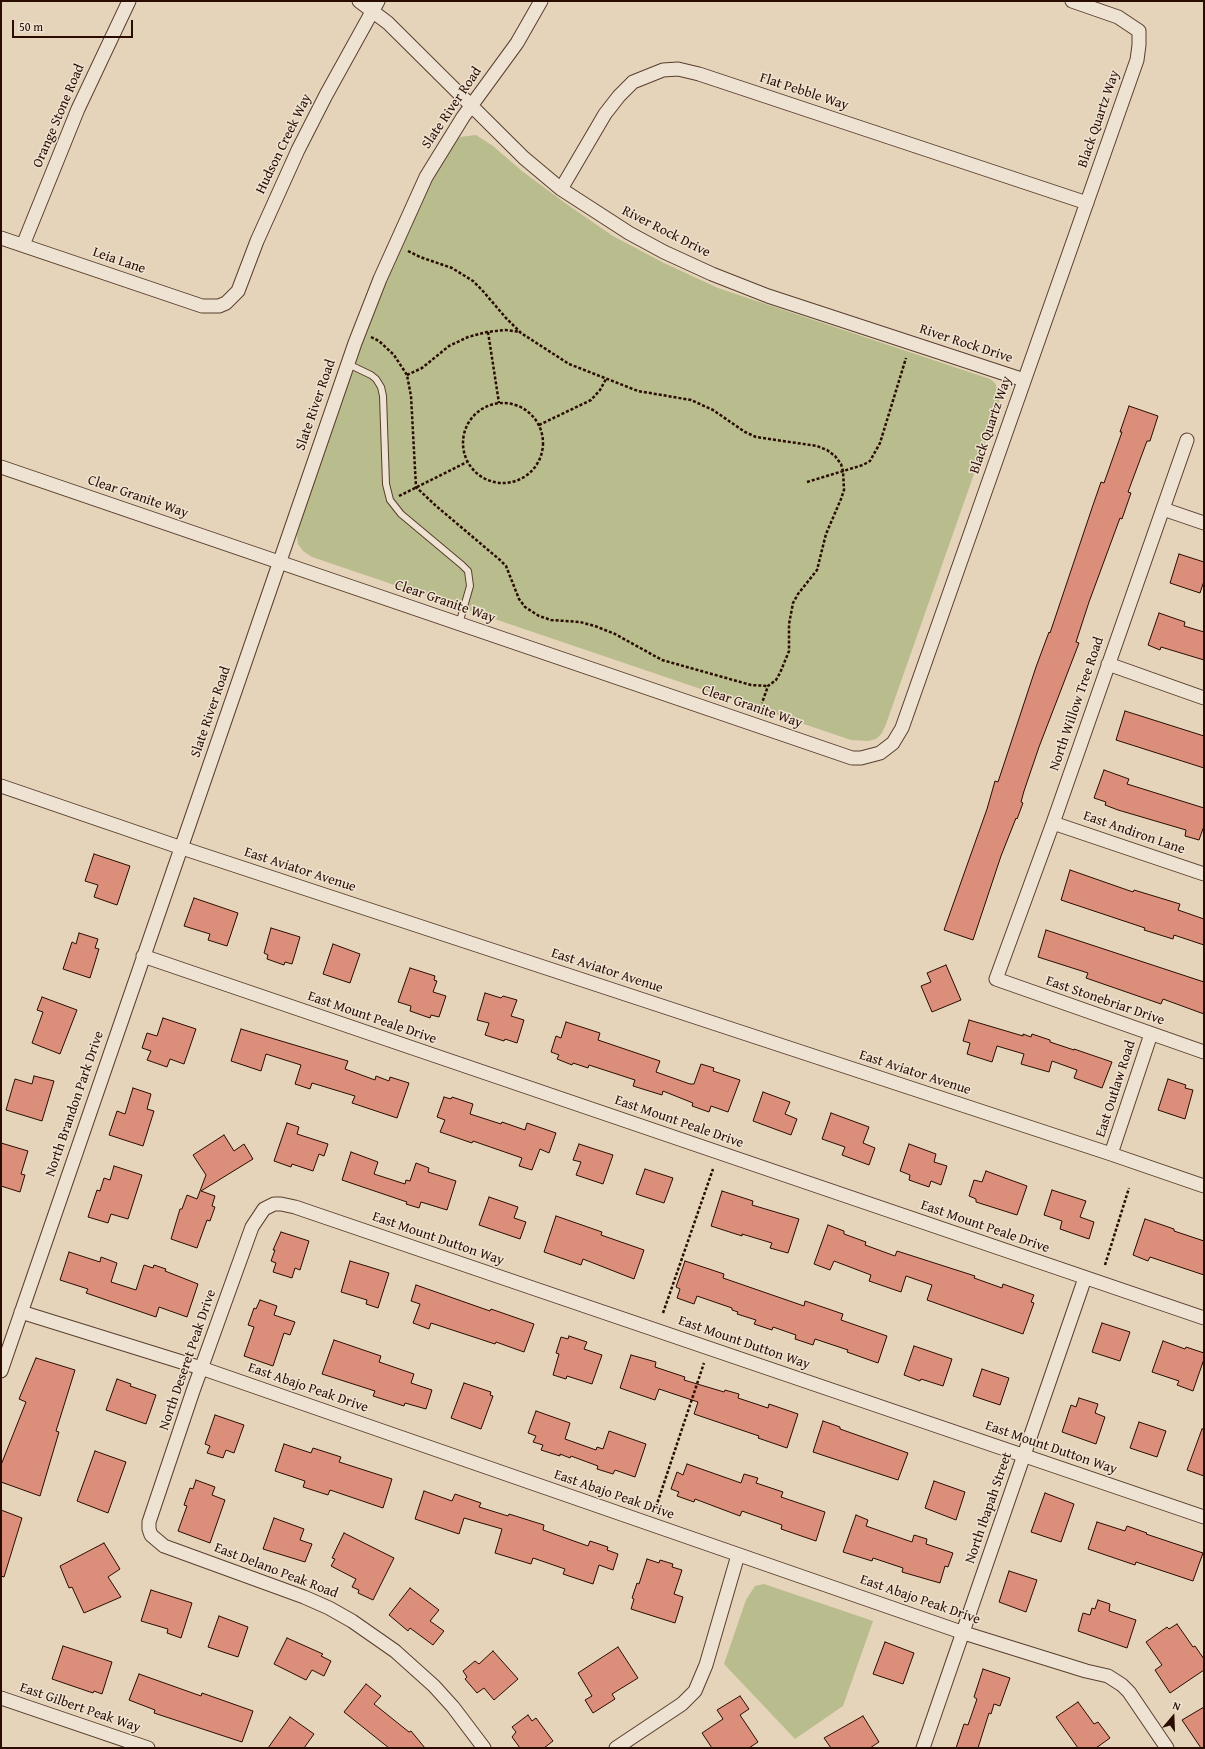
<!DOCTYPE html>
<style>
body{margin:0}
#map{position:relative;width:1205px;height:1749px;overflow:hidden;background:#e5d4ba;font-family:"Gentium Book Plus",serif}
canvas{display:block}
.frame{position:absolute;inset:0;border:2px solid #2a0c00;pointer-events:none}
.north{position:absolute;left:1153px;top:1697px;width:40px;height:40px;-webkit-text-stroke:3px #eee3d2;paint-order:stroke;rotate:19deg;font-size:11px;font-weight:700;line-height:16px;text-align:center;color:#2a0c00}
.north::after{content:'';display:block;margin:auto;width:14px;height:18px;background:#2a0c00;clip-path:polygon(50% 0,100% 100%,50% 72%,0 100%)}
.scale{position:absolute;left:12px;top:20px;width:121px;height:18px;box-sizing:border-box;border:2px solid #2a0c00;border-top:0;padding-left:5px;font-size:12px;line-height:14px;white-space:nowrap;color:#2a0c00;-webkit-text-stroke:3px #eee3d2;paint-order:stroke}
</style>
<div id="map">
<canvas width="1205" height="1749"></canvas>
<div class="frame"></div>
<div class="north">N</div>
<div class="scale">50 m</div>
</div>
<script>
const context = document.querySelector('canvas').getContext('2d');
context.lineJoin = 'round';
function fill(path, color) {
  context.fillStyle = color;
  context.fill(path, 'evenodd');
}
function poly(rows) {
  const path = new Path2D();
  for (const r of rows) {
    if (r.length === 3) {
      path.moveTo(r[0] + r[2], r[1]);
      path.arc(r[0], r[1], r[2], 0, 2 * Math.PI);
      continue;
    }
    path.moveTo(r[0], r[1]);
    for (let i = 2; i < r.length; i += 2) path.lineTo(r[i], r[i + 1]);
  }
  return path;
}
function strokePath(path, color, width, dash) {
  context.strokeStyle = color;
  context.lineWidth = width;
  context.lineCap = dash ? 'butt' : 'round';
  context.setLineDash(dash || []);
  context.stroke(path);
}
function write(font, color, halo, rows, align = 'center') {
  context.font = font + ' "Gentium Book Plus",serif';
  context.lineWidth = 3;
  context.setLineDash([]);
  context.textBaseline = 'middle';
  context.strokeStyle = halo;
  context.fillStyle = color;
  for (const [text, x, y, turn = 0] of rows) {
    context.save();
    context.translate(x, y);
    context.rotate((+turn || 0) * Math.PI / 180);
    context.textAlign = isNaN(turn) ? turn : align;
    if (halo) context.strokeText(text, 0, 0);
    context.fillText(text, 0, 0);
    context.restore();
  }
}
fill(poly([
 [476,135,493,146,522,171,565,203,613,236,664,263,718,288,990,379,995,383,1000,395,999,403,886,724,882,733,876,739,868,741,851,740,312,557,303,551,298,544,297,537,298,527,369,322,404,239,425,193,455,142,460,137],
 [764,1584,873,1621,843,1706,795,1739,724,1664,746,1600,755,1586]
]), '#b9bc8c');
const building = poly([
 [1129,406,1158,416,1150,441,1147,441,1128,492,1131,493,1122,519,1120,518,1089,602,1076,642,1079,643,1039,747,1024,791,1021,802,1023,803,1017,819,1016,818,1001,856,973,940,944,930,987,809,995,781,998,782,1036,667,1049,632,1050,633,1092,508,1101,482,1104,483,1122,432,1120,432,1129,406],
 [1179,554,1204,562,1204,581,1200,593,1170,583,1179,554],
 [1159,613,1185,622,1184,626,1204,632,1204,660,1161,647,1160,650,1148,645,1159,613],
 [1125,711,1204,736,1204,768,1116,740,1125,711],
 [1104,770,1129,779,1127,784,1204,808,1204,826,1199,840,1185,836,1186,830,1118,810,1105,805,1106,802,1094,798,1104,770],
 [94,854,130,866,117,905,94,897,98,885,85,881,94,854],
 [1070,870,1133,892,1134,890,1180,904,1178,910,1204,919,1204,945,1174,935,1173,939,1144,930,1145,928,1061,900,1070,870],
 [194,898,238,913,227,946,208,940,210,934,184,926,194,898],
 [271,928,300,937,292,964,285,962,284,965,267,959,268,955,264,953,271,928],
 [1046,930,1204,982,1204,1014,1163,999,1161,1004,1086,978,1088,973,1038,957,1046,930],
 [79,933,98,939,95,948,99,949,90,978,63,969,72,942,76,944,79,933],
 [333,944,360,954,350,983,323,974,333,944],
 [946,965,961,1000,932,1012,921,986,931,982,927,973,946,965],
 [410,968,435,976,434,980,437,981,433,992,446,996,439,1017,431,1015,430,1018,410,1011,411,1006,398,1002,410,968],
 [485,993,501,998,503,996,517,1000,511,1016,524,1020,517,1043,505,1039,504,1041,485,1035,489,1023,477,1020,485,993],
 [42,997,77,1010,60,1054,32,1043,43,1012,37,1010,42,997],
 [163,1018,196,1029,184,1064,170,1059,167,1067,147,1060,151,1051,142,1048,147,1033,157,1036,163,1018],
 [969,1020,1023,1036,1023,1034,1031,1037,1032,1034,1050,1040,1050,1042,1074,1050,1074,1049,1112,1062,1102,1088,1074,1078,1077,1070,1052,1061,1049,1072,1021,1064,1024,1054,997,1046,992,1062,967,1054,970,1043,963,1041,969,1020],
 [566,1022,600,1033,598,1040,660,1061,656,1072,690,1084,694,1084,701,1064,714,1068,713,1071,740,1080,728,1112,711,1106,709,1112,692,1106,693,1103,663,1091,662,1095,633,1086,635,1080,589,1065,588,1068,573,1063,572,1065,557,1059,559,1055,551,1052,556,1036,561,1038,566,1022],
 [241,1029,348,1061,345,1069,375,1080,376,1076,389,1081,390,1077,409,1083,397,1118,352,1103,355,1096,312,1083,310,1089,295,1084,301,1065,266,1054,261,1071,231,1061,241,1029],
 [34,1076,54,1081,42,1121,6,1110,15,1079,32,1084,34,1076],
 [1168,1079,1186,1085,1185,1088,1193,1090,1185,1119,1158,1110,1168,1079],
 [133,1088,151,1094,147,1109,154,1111,143,1146,109,1135,117,1111,125,1114,133,1088],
 [763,1092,790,1102,785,1114,797,1119,791,1135,753,1121,763,1092],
 [444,1097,451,1099,452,1097,473,1104,470,1114,501,1124,502,1122,525,1130,527,1123,556,1133,549,1153,540,1149,532,1170,519,1166,522,1158,473,1141,472,1143,440,1132,445,1120,437,1117,444,1097],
 [831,1113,869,1127,863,1143,875,1148,869,1165,842,1155,845,1147,822,1139,831,1113],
 [287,1123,299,1127,297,1134,328,1144,324,1156,319,1154,313,1171,292,1164,291,1167,274,1161,287,1123],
 [224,1135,234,1151,244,1144,253,1159,201,1191,215,1196,212,1206,215,1207,210,1221,207,1220,197,1248,171,1239,180,1209,182,1209,187,1195,197,1199,206,1175,193,1155,224,1135],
 [1,1143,28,1151,21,1174,25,1175,20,1192,1,1186,1,1143],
 [579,1144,613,1155,603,1184,576,1175,581,1162,573,1160,579,1144],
 [909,1144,936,1154,934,1162,947,1166,941,1185,931,1181,929,1187,909,1180,910,1175,900,1171,909,1144],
 [351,1152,378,1162,374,1174,405,1184,406,1180,410,1181,416,1163,429,1168,428,1172,456,1181,447,1210,421,1202,419,1208,406,1204,407,1202,342,1180,351,1152],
 [114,1166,142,1175,128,1219,111,1214,108,1223,88,1217,97,1190,100,1191,104,1178,110,1180,114,1166],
 [645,1169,673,1178,664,1203,636,1194,645,1169],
 [986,1171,1027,1186,1017,1215,976,1202,976,1199,969,1196,974,1180,982,1182,986,1171],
 [1052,1190,1086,1201,1080,1217,1094,1222,1089,1239,1060,1229,1062,1221,1044,1215,1052,1190],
 [722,1191,753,1201,752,1205,799,1219,788,1253,770,1248,772,1243,742,1234,742,1236,711,1226,722,1191],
 [489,1197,518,1207,514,1218,526,1222,520,1239,479,1225,489,1197],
 [556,1216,602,1232,601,1235,644,1250,634,1279,583,1259,581,1265,544,1252,556,1216],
 [1145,1219,1174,1229,1174,1231,1204,1241,1204,1275,1150,1257,1148,1261,1133,1255,1145,1219],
 [828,1225,844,1231,844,1234,866,1242,865,1245,895,1256,897,1251,975,1276,974,1278,1002,1288,1003,1284,1034,1295,1031,1302,1034,1303,1023,1334,927,1300,932,1285,906,1276,901,1292,869,1281,871,1275,834,1261,830,1270,814,1264,828,1225],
 [281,1232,309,1241,300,1270,295,1268,292,1278,273,1272,276,1263,271,1261,275,1250,273,1250,281,1232],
 [69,1252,100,1262,101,1257,117,1263,111,1282,136,1290,144,1265,153,1268,154,1265,166,1269,165,1271,198,1284,187,1317,159,1307,156,1317,86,1293,88,1289,60,1280,69,1252],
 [350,1261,389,1273,378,1308,366,1304,367,1300,341,1292,350,1261],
 [685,1261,724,1274,723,1278,804,1306,805,1301,843,1314,841,1320,887,1336,878,1363,847,1352,848,1350,815,1339,813,1345,795,1339,796,1335,773,1327,772,1330,754,1324,756,1320,737,1314,738,1312,732,1310,732,1308,697,1296,694,1304,677,1298,680,1289,676,1287,685,1261],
 [416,1285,490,1311,491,1309,534,1324,524,1352,496,1342,495,1344,431,1323,429,1329,413,1323,420,1304,411,1301,416,1285],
 [260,1300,277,1306,274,1315,295,1322,290,1335,284,1333,273,1366,244,1356,254,1327,248,1325,254,1308,256,1309,260,1300],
 [1102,1323,1130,1332,1120,1361,1092,1352,1102,1323],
 [569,1336,587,1342,584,1349,602,1355,592,1384,567,1376,566,1379,553,1375,559,1354,556,1353,561,1337,568,1339,569,1336],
 [334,1340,381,1356,379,1362,414,1374,411,1383,432,1390,426,1409,405,1403,404,1406,373,1396,375,1391,322,1374,334,1340],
 [1163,1341,1185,1349,1186,1347,1204,1353,1204,1359,1193,1391,1177,1385,1179,1381,1152,1372,1163,1341],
 [914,1346,952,1359,943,1386,921,1379,920,1381,904,1375,914,1346],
 [631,1355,656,1362,655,1367,685,1377,684,1380,724,1392,725,1390,739,1394,738,1398,768,1408,769,1404,798,1414,787,1448,758,1438,759,1436,694,1414,698,1402,659,1389,655,1400,620,1388,631,1355],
 [36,1358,75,1370,56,1431,59,1432,40,1496,1,1482,1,1465,26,1402,19,1399,36,1358],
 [982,1369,1009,1378,1000,1405,973,1396,982,1369],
 [117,1379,131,1384,130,1386,156,1395,146,1424,106,1410,117,1379],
 [464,1383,491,1392,490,1395,493,1396,481,1429,451,1418,464,1383],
 [1079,1398,1098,1404,1095,1413,1105,1417,1096,1444,1062,1432,1071,1405,1076,1407,1079,1398],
 [536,1411,570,1423,565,1439,596,1450,597,1447,603,1449,609,1431,646,1444,635,1477,615,1470,613,1474,597,1469,598,1466,571,1456,570,1458,560,1454,560,1456,541,1450,543,1445,533,1442,536,1436,528,1433,536,1411],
 [215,1415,244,1425,234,1453,226,1450,223,1458,207,1453,210,1446,205,1444,215,1415],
 [823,1421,840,1427,840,1429,908,1453,898,1480,813,1452,823,1421],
 [1139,1422,1166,1431,1157,1457,1130,1448,1139,1422],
 [1202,1429,1204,1429,1204,1476,1187,1470,1202,1429],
 [284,1444,311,1453,313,1448,341,1457,339,1462,392,1479,383,1508,330,1490,328,1495,303,1487,305,1481,275,1471,284,1444],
 [95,1451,126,1462,108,1513,77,1501,95,1451],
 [687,1464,741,1483,744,1474,758,1478,756,1483,783,1492,781,1497,825,1512,816,1541,781,1529,782,1525,742,1511,740,1516,695,1499,694,1502,677,1496,679,1492,671,1489,677,1472,683,1475,687,1464],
 [196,1480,215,1487,212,1495,225,1500,210,1543,178,1531,187,1506,184,1505,190,1488,193,1489,196,1480],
 [934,1481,965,1492,956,1520,925,1508,934,1481],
 [424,1491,452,1501,455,1494,481,1503,479,1507,508,1516,509,1514,544,1525,543,1530,588,1546,590,1541,608,1547,607,1550,618,1554,613,1570,599,1565,593,1584,563,1574,565,1569,533,1558,531,1564,495,1553,502,1529,464,1518,459,1534,415,1519,424,1491],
 [1045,1493,1074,1504,1061,1542,1031,1532,1045,1493],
 [1,1510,22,1518,4,1577,1,1576,1,1510],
 [856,1515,868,1520,866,1526,912,1542,914,1535,927,1539,926,1544,953,1553,948,1567,945,1566,940,1583,902,1572,903,1568,873,1558,872,1561,843,1552,856,1515],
 [274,1518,304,1529,300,1540,312,1544,305,1562,263,1549,274,1518],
 [1097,1522,1125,1531,1127,1526,1147,1533,1146,1534,1203,1553,1193,1581,1136,1562,1135,1565,1088,1549,1097,1522],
 [344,1533,394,1558,373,1600,358,1593,359,1590,352,1587,356,1579,331,1566,335,1559,332,1558,344,1533],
 [104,1543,120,1569,108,1577,121,1597,84,1613,72,1587,69,1588,60,1566,104,1543],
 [647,1559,659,1563,660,1560,673,1564,672,1567,682,1570,674,1594,683,1597,675,1623,631,1609,634,1599,632,1598,637,1583,639,1584,647,1559],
 [1009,1571,1037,1580,1026,1612,999,1602,1009,1571],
 [410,1588,439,1610,430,1621,444,1631,433,1645,410,1628,408,1631,389,1615,410,1588],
 [151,1590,192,1603,181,1638,167,1633,168,1629,141,1621,151,1590],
 [1098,1600,1110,1604,1109,1611,1136,1620,1127,1648,1078,1631,1083,1613,1090,1615,1092,1608,1095,1609,1098,1600],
 [219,1616,248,1627,238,1657,208,1647,219,1616],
 [1177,1624,1193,1647,1195,1646,1204,1659,1204,1670,1170,1693,1155,1670,1162,1665,1146,1642,1167,1627,1169,1629,1177,1624],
 [287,1638,323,1654,321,1656,331,1661,324,1676,312,1670,306,1680,274,1664,287,1638],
 [885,1642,914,1653,903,1684,873,1674,885,1642],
 [63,1646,112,1662,102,1694,94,1691,93,1693,52,1679,63,1646],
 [618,1647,638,1678,612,1694,615,1699,593,1713,585,1700,592,1696,578,1673,618,1647],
 [493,1651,518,1679,494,1700,484,1688,477,1693,465,1679,467,1677,463,1671,475,1661,479,1664,493,1651],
 [983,1669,1010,1678,1000,1706,994,1704,991,1714,989,1713,978,1748,956,1748,964,1724,968,1725,977,1699,974,1697,983,1669],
 [139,1674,201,1696,202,1693,253,1711,242,1742,154,1713,155,1710,129,1700,139,1674],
 [366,1684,381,1696,374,1704,409,1732,411,1731,425,1748,389,1748,344,1712,366,1684],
 [740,1696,749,1709,740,1715,758,1742,749,1748,712,1748,702,1733,723,1719,717,1710,740,1696],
 [1078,1702,1094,1724,1098,1722,1110,1738,1096,1748,1078,1748,1056,1717,1078,1702],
 [1204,1707,1204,1748,1201,1748,1182,1720,1204,1707],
 [528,1715,532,1721,536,1718,553,1741,544,1748,520,1748,512,1737,516,1732,512,1727,528,1715],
 [863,1716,879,1742,870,1748,831,1748,824,1738,863,1716],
 [290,1717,314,1734,304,1748,268,1748,290,1717]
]);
fill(building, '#db8f7b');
strokePath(building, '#2a0c00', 1);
const service = poly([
 [348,364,371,375,376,379,381,387,383,396,386,484,390,500,401,514,462,565,468,571,470,586,459,624]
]);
const minor = poly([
 [359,1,388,23,524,158,561,189,629,233,664,252,712,274,768,296,1024,380],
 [561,189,605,114,619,96,633,82,663,70,678,69,699,74,1087,203],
 [1,238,202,306,219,306,226,303,238,291,257,241,298,150,326,95,378,1],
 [23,245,78,109,129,1],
 [1187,440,1053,823,996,979,1204,1052],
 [1,467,852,758,861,758,880,753,893,743,902,728,1137,60,1139,45,1139,31,1118,17,1072,1],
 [1163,509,1204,523],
 [1108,664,1204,698],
 [1,786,182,848,1111,1154,1204,1186],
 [1053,823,1204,874],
 [143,956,1204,1318],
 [1111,1154,1151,1034],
 [21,1312,201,1368,964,1633,1086,1671,1108,1676,1122,1685,1129,1692,1167,1748],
 [1,1371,355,343,380,279,426,177,463,117,517,43,541,1],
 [1,1698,148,1748],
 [484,1748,453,1707,434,1686,395,1651,352,1621,329,1608,304,1597,164,1546,151,1535,149,1529,149,1522,193,1391,252,1227,264,1209,274,1204,281,1204,295,1207,1204,1517],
 [616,1748,682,1704,695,1691,706,1665,738,1555],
 [923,1748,1085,1278]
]);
strokePath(service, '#593e2e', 8);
strokePath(minor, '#593e2e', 15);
strokePath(poly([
 [408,251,420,257,452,268,473,281,482,290,506,318,521,333,569,364,638,391,691,400,713,410,745,432,756,437,817,446,827,450,835,456,841,464,843,471,844,490,841,499,826,534,817,570,798,594,793,603,789,624,789,651,780,673,776,680,768,686,762,703],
 [488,332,499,403],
 [371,337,379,341,394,355,407,375,411,396,416,487,435,505,500,560,506,566,519,599,525,607,539,616,551,620,580,622,595,626,615,634,662,660,751,685,768,686],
 [407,375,422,368,449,346,468,337,487,332,505,330,521,332],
 [503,443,40],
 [539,425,591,400,600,390,606,379],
 [807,482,863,465,870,461,880,443,906,358],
 [399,496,467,462],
 [1105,1265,1129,1188],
 [663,1313,713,1169],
 [656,1507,704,1363]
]), '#2a0c00', 2.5, [3, 2]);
strokePath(service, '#eee3d2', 6);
strokePath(minor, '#eee3d2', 13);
write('14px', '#2a0c00', '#eee3d2', [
 ["Flat Pebble Way",804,92,18],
 ["Slate River Road",452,108,-56],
 ["Orange Stone Road",59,116,-67],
 ["Black Quartz Way",1099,119,-71],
 ["Hudson Creek Way",284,144,-64],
 ["River Rock Drive",666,232,27],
 ["Leia Lane",119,261,19],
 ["River Rock Drive",966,344,18],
 ["Slate River Road",316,405,-71],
 ["Black Quartz Way",991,425,-71],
 ["Clear Granite Way",138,497,19],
 ["Clear Granite Way",445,602,19],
 ["North Willow Tree Road",1077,704,-71],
 ["Clear Granite Way",752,707,19],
 ["Slate River Road",211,712,-71],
 ["East Andiron Lane",1134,833,19],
 ["East Aviator Avenue",300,870,18],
 ["East Aviator Avenue",607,971,18],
 ["East Stonebriar Drive",1105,1001,19],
 ["East Mount Peale Drive",372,1018,19],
 ["East Aviator Avenue",915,1073,18],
 ["East Outlaw Road",1116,1089,-72],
 ["North Brandon Park Drive",75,1104,-71],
 ["East Mount Peale Drive",679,1122,19],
 ["East Mount Peale Drive",985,1227,19],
 ["East Mount Dutton Way",438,1239,19],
 ["East Mount Dutton Way",744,1343,19],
 ["North Deseret Peak Drive",188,1360,-71],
 ["East Abajo Peak Drive",308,1388,19],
 ["East Mount Dutton Way",1051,1448,19],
 ["East Abajo Peak Drive",614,1495,19],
 ["North Ibapah Street",989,1508,-71],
 ["East Delano Peak Road",276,1571,21],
 ["East Abajo Peak Drive",920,1600,19],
 ["East Gilbert Peak Way",80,1708,19]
]);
</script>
